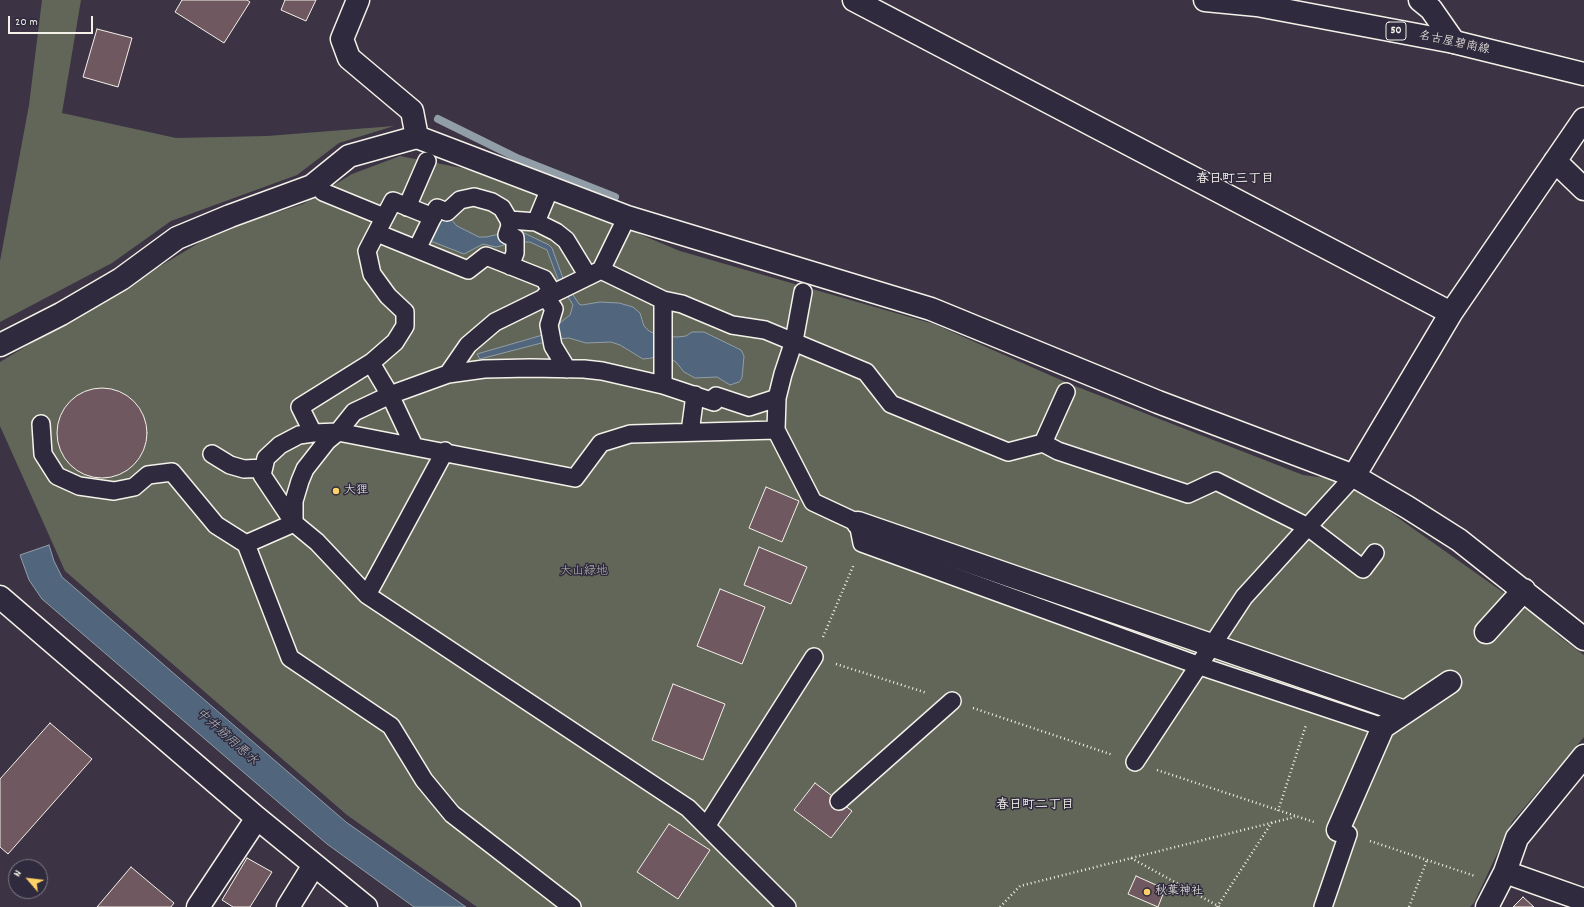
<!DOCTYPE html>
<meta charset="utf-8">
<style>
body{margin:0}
#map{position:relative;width:1584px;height:907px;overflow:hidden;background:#3c3344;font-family:Dekko,sans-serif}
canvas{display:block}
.north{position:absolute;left:8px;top:859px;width:40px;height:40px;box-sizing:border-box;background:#2f2a3d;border:1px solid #7e7a81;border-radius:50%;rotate:298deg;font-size:11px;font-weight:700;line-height:16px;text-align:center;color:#f4f1e8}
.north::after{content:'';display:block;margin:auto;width:14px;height:18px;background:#ffd166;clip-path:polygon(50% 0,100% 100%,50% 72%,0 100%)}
.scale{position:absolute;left:8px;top:16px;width:85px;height:18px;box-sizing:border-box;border:2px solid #f4f1e8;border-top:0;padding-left:5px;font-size:12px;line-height:14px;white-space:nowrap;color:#f4f1e8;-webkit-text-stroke:3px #2f2a3d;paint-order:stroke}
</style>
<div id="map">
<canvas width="1584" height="907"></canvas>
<div class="north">N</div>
<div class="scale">20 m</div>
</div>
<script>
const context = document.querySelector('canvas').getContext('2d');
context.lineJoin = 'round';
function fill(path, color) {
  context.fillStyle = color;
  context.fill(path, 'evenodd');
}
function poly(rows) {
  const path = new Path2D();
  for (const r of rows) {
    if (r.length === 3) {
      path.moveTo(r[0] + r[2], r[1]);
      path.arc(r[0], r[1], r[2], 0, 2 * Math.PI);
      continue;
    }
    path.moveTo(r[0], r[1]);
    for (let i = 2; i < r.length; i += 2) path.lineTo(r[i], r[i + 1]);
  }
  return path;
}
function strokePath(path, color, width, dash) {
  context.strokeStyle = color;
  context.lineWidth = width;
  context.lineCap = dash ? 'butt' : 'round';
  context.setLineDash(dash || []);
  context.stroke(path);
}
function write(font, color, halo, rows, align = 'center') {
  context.font = font + ' Dekko,"Klee One",sans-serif';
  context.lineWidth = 3;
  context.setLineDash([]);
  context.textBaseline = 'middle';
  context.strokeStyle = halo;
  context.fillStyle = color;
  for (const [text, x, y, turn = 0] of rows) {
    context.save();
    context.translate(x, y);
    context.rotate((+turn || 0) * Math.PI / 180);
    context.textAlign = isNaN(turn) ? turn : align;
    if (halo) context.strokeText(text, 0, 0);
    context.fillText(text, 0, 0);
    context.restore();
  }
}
fill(poly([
 [42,0,81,0,62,113,176,138,267,136,394,126,339,143,297,175,171,221,112,263,0,322,0,261,29,105],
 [400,156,467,169,601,218,680,251,934,324,1070,384,1303,475,1333,479,1370,498,1538,617,1560,637,1584,655,1584,737,1512,822,1474,903,1470,907,477,907,347,815,65,571,0,426,0,362,217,232,303,204,352,174]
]), '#616659');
const water = poly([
 [441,215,449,217,457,226,479,237,486,237,518,230,549,245,552,248,564,281,579,304,582,305,600,302,619,303,633,307,640,313,644,326,649,331,659,336,678,337,686,336,692,332,704,332,741,350,744,356,742,378,739,382,730,385,717,377,695,378,684,372,676,362,667,357,655,355,652,358,643,359,620,345,611,342,586,343,569,338,557,339,480,359,477,354,553,332,561,322,570,315,573,305,559,282,547,250,530,242,517,242,496,247,483,244,464,254,428,240,441,215],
 [49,545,54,561,62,577,346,822,466,907,414,907,327,844,42,599,29,580,20,555,49,545]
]);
fill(water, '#51667c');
strokePath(water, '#929ea7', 1);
strokePath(poly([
 [438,119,519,159,615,197]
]), '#929ea7', 8);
const building = poly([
 [182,0,247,0,250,2,224,43,175,12,182,0],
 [285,0,316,0,306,21,281,10,285,0],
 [97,29,132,38,118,87,83,77,97,29],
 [102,433,45],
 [766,487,799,501,782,542,749,528,766,487],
 [759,547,807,567,791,604,744,585,759,547],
 [720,589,765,607,742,664,697,646,720,589],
 [673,684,725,704,703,760,652,740,673,684],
 [50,723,92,759,8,854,0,847,0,779,50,723],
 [815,783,852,811,831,838,794,810,815,783],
 [669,824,710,850,678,899,637,872,669,824],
 [247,858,272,872,250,907,233,907,222,900,247,858],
 [131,867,174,903,171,907,97,907,131,867],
 [1136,876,1165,889,1158,907,1128,894,1136,876],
 [1523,897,1534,907,1513,907,1523,897]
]);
fill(building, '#6f585f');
strokePath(building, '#f4f1e8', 1);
const pedestrian = poly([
 [323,192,384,217],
 [407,207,427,161],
 [509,220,536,222,556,232,566,240,588,276],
 [536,222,546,198],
 [377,233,468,270,486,256,544,279,553,293],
 [417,249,437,208,447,212,460,200,474,197,492,202,502,208,509,220,510,226,507,235,515,238,515,253,510,266],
 [601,270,622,227],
 [803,292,794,341,783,374,777,398,776,430,813,502,858,523,862,543,1200,666,1383,727],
 [545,296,554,309,549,325,553,346,567,369],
 [371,363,390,395,414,446],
 [448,374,484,369,530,368,584,369,602,371,663,385,714,402,716,396,749,407,777,398],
 [663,385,663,300],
 [41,424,43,454,57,476,79,486,114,491,134,487,148,475,172,472,216,525,246,544,290,658,391,726,424,780,452,814,572,907],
 [776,430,630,434,601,443,575,478,338,432,313,433,299,435,280,445,266,458,262,475,294,523,317,542,367,595,688,808,787,907],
 [690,432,695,395],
 [313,433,300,407,372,362,395,342,405,326,405,312,388,296,372,274,367,251,393,201,433,217],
 [1043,443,1066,392],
 [212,454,230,465,244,469,263,468],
 [246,544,294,523,294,501,300,481,305,469,327,441,338,432,354,412,390,395,448,374,468,345,495,322,601,270,663,300,682,304,732,325,765,330,866,372,891,404,1008,452,1043,443,1058,451,1188,494,1216,481,1308,527,1363,569,1375,553],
 [367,595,445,451],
 [1135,762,1244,597,1354,476],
 [839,801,952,701],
 [707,825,814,657],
 [1323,907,1348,834]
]);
const minor = poly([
 [358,0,342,39,349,58,412,111,417,137],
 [854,0,1451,313],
 [1420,0,1431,9,1454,42],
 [1555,161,1584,189],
 [0,345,61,314,121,279,177,238,230,216,312,186,349,156,417,137,627,217,931,309,1158,402,1354,476,1407,507,1459,540,1584,639],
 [1354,476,1451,313,1584,119],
 [858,523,1405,712],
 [0,597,257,818,366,907],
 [1486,632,1524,590],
 [1338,830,1383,727,1450,682],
 [1505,872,1584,900],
 [198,907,257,818],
 [288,907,314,865],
 [1487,907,1505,872,1517,838,1584,756]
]);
const primary = poly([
 [1205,0,1257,5,1454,42,1584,74]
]);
strokePath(pedestrian, '#f4f1e8', 20);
strokePath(minor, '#f4f1e8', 25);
strokePath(primary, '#f4f1e8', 25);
strokePath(poly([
 [823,637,854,564],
 [836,664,927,693],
 [973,708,1113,755],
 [1157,770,1314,822],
 [1278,811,1306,725],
 [1370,841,1475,876],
 [1131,858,1220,907],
 [1000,907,1020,886,1295,817],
 [1217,907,1272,822],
 [1409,907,1427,860]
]), '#f4f1e8', 2.5, [1, 3]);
strokePath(pedestrian, '#2f2a3d', 17);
strokePath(minor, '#2f2a3d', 22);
strokePath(primary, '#2f2a3d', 22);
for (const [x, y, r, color] of [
 [336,491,4,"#ffd166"],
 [1147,892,4,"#ffd166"]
]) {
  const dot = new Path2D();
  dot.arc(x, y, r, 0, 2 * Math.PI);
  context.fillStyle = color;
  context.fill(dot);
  strokePath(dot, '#2f2a3d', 1.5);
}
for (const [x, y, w] of [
 [1396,31,20]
]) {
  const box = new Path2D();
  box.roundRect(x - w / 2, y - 9, w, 18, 3);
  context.fillStyle = '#2f2a3d';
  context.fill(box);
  strokePath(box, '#f4f1e8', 1);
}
write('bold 11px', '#f4f1e8', null, [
 ["50",1396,31]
]);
write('12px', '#f4f1e8', '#2f2a3d', [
 ["名古屋碧南線",1454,44,12]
]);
write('12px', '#f4f1e8', '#2f2a3d', [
 ["大狸",344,491],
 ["秋葉神社",1155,892]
], 'left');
write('12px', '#b9b9af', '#2f2a3d', [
 ["大山緑地",584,572]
]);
write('bold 13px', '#f4f1e8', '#2f2a3d', [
 ["春日町三丁目",1235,180],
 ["春日町二丁目",1035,806]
]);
write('italic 13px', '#b3b9bd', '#2f2a3d', [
 ["中井筋用悪水",226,738,42]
]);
</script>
